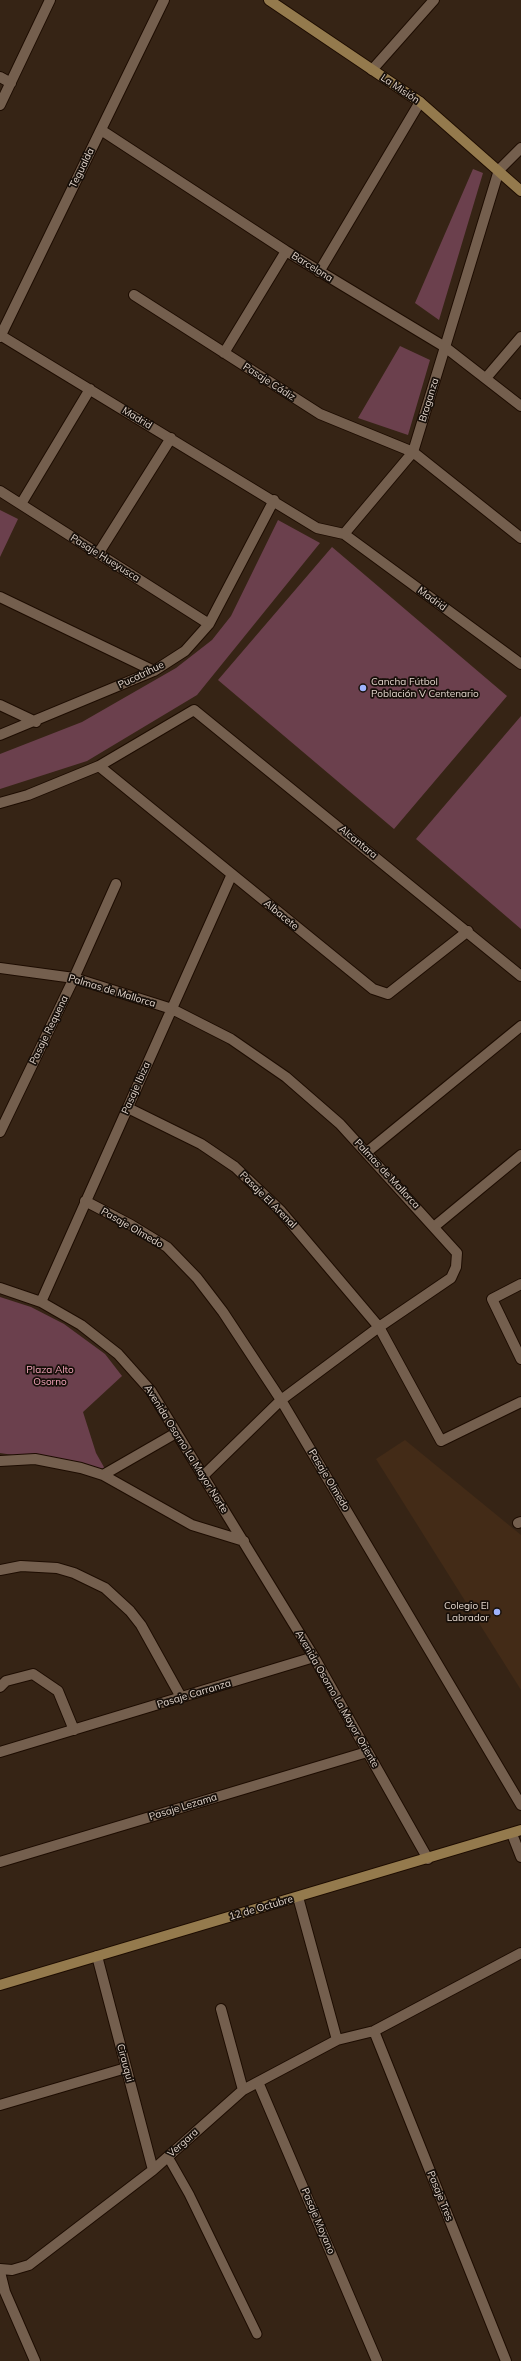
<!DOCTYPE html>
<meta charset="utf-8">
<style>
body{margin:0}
canvas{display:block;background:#362415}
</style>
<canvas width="521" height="2361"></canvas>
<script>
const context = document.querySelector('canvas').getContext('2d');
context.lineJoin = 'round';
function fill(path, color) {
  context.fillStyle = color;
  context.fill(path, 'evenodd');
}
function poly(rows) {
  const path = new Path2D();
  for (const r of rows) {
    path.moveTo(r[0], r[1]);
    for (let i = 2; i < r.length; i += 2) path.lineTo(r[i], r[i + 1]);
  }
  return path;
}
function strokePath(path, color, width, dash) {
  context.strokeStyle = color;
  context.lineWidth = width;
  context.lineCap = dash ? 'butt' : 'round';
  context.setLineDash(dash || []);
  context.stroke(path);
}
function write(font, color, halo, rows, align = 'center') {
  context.font = font + ' Mulish,sans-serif';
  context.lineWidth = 3.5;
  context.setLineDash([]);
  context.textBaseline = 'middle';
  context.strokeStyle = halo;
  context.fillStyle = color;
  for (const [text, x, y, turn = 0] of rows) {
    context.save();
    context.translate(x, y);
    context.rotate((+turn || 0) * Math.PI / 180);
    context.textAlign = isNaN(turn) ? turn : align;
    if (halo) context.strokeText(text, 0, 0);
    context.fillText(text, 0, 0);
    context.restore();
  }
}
fill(poly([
 [405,1440,521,1535,521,1690,376,1459]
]), '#432b17');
fill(poly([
 [473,169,483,173,439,320,415,303],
 [400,346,430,360,408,435,358,418],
 [0,510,18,519,0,557],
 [278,520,320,543,197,695,87,761,0,789,0,754,82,722,176,668,212,640,231,616],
 [332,547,507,696,394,829,218,680],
 [521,716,521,929,416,839],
 [0,1297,31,1307,64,1324,105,1354,122,1376,83,1412,96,1453,105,1469,0,1453]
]), '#6b404d');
const lane = poly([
 [168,2157,189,2194,257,2334]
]);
const street = poly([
 [372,70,434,0],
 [0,77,11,83],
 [0,105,50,0],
 [101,130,286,251,445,347,521,406],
 [319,272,420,102],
 [134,295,320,414,413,452,521,538],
 [0,335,317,528,344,534,413,452,499,170,521,148],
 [0,337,164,0],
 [224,353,286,251],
 [486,378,521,337],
 [0,491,209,624],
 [21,504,90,389],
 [344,534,521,664],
 [98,554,171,438],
 [0,597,154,671],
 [0,705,36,722],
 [0,735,154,671,185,651,209,624,274,500],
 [99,766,373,989,388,994,468,931],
 [0,803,28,795,99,766,194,710,521,976],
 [0,968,74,978,172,1009,231,1039,286,1077,340,1124,457,1253,456,1267,451,1278,379,1327,281,1400,203,1476],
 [128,1108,201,1144,235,1167,280,1210,379,1327,441,1441,521,1402],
 [0,1132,74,978,116,884],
 [367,1152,521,1026],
 [85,1201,131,1225,167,1247,197,1278,223,1312,281,1400,521,1805],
 [435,1226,521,1155],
 [521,1284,492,1299,521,1359],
 [0,1288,41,1302,81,1325,118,1354,151,1391,314,1657,428,1859],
 [41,1302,232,874],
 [0,1461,35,1459,81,1468,103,1475,192,1525,244,1541],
 [103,1475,176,1433],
 [518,1523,521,1522],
 [0,1570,21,1566,57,1568,74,1573,105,1588,130,1611,141,1625,181,1697],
 [0,1687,6,1681,33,1674,58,1691,74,1730],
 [0,1752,314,1657],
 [512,1834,521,1857],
 [0,1862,367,1752],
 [298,1897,337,2040],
 [97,1956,153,2170],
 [221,2009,243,2090],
 [374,2031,506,2361],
 [258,2082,377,2361],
 [0,2105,126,2068],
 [0,2269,12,2270,29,2265,153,2170,243,2090,337,2040,374,2031,521,1953],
 [0,2272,5,2292,35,2361]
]);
const secondary = poly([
 [269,0,420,102,521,191],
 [0,1985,521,1830]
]);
strokePath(lane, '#1d0c01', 11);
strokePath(street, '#1d0c01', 12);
strokePath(secondary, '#1d0c01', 12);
strokePath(lane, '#745f4e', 9);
strokePath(street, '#745f4e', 10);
strokePath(secondary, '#947a4d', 10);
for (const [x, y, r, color] of [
 [363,688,4,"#9fb3fd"],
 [497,1612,4,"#9fb3fd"]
]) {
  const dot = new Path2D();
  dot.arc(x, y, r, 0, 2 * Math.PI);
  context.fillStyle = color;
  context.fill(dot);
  strokePath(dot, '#170f09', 1.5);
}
write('10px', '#e3d6cd', '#170f09', [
 ["La Misión",400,89,34],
 ["Tegualda",82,168,-64],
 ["Barcelona",312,267,32],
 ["Pasaje Cádiz",269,382,33],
 ["Braganza",429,400,-73],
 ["Madrid",137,418,31],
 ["Pasaje Hueyusca",105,558,32],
 ["Madrid",432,599,36],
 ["Pucatrihue",141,675,-26],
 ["Alcantara",358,842,39],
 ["Albacete",281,915,39],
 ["Palmas de Mallorca",112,991,17],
 ["Pasaje Requena",49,1030,-64],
 ["Pasaje Ibiza",136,1088,-66],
 ["Palmas de Mallorca",387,1174,47],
 ["Pasaje El Arenal",268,1200,45],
 ["Pasaje Olmedo",132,1228,30],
 ["Avenida Osorno La Mayor Norte",186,1449,58],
 ["Pasaje Olmedo",329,1480,59],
 ["Pasaje Carranza",194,1694,-17],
 ["Avenida Osorno La Mayor Oriente",337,1699,60],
 ["Pasaje Lezama",183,1807,-17],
 ["12 de Octubre",261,1908,-16],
 ["Cirauqui",125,2063,75],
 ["Vergara",183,2143,-42],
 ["Pasaje Tres",440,2196,68],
 ["Pasaje Moyano",318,2221,67]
]);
write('10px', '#e3d6cd', '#170f09', [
 ["Cancha Fútbol",371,682],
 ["Población V Centenario",371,694],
 ["Colegio El",489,1606,"right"],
 ["Labrador",489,1618,"right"]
], 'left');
write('10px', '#f7a8bf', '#170f09', [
 ["Plaza Alto",50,1370],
 ["Osorno",50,1382]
]);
</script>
